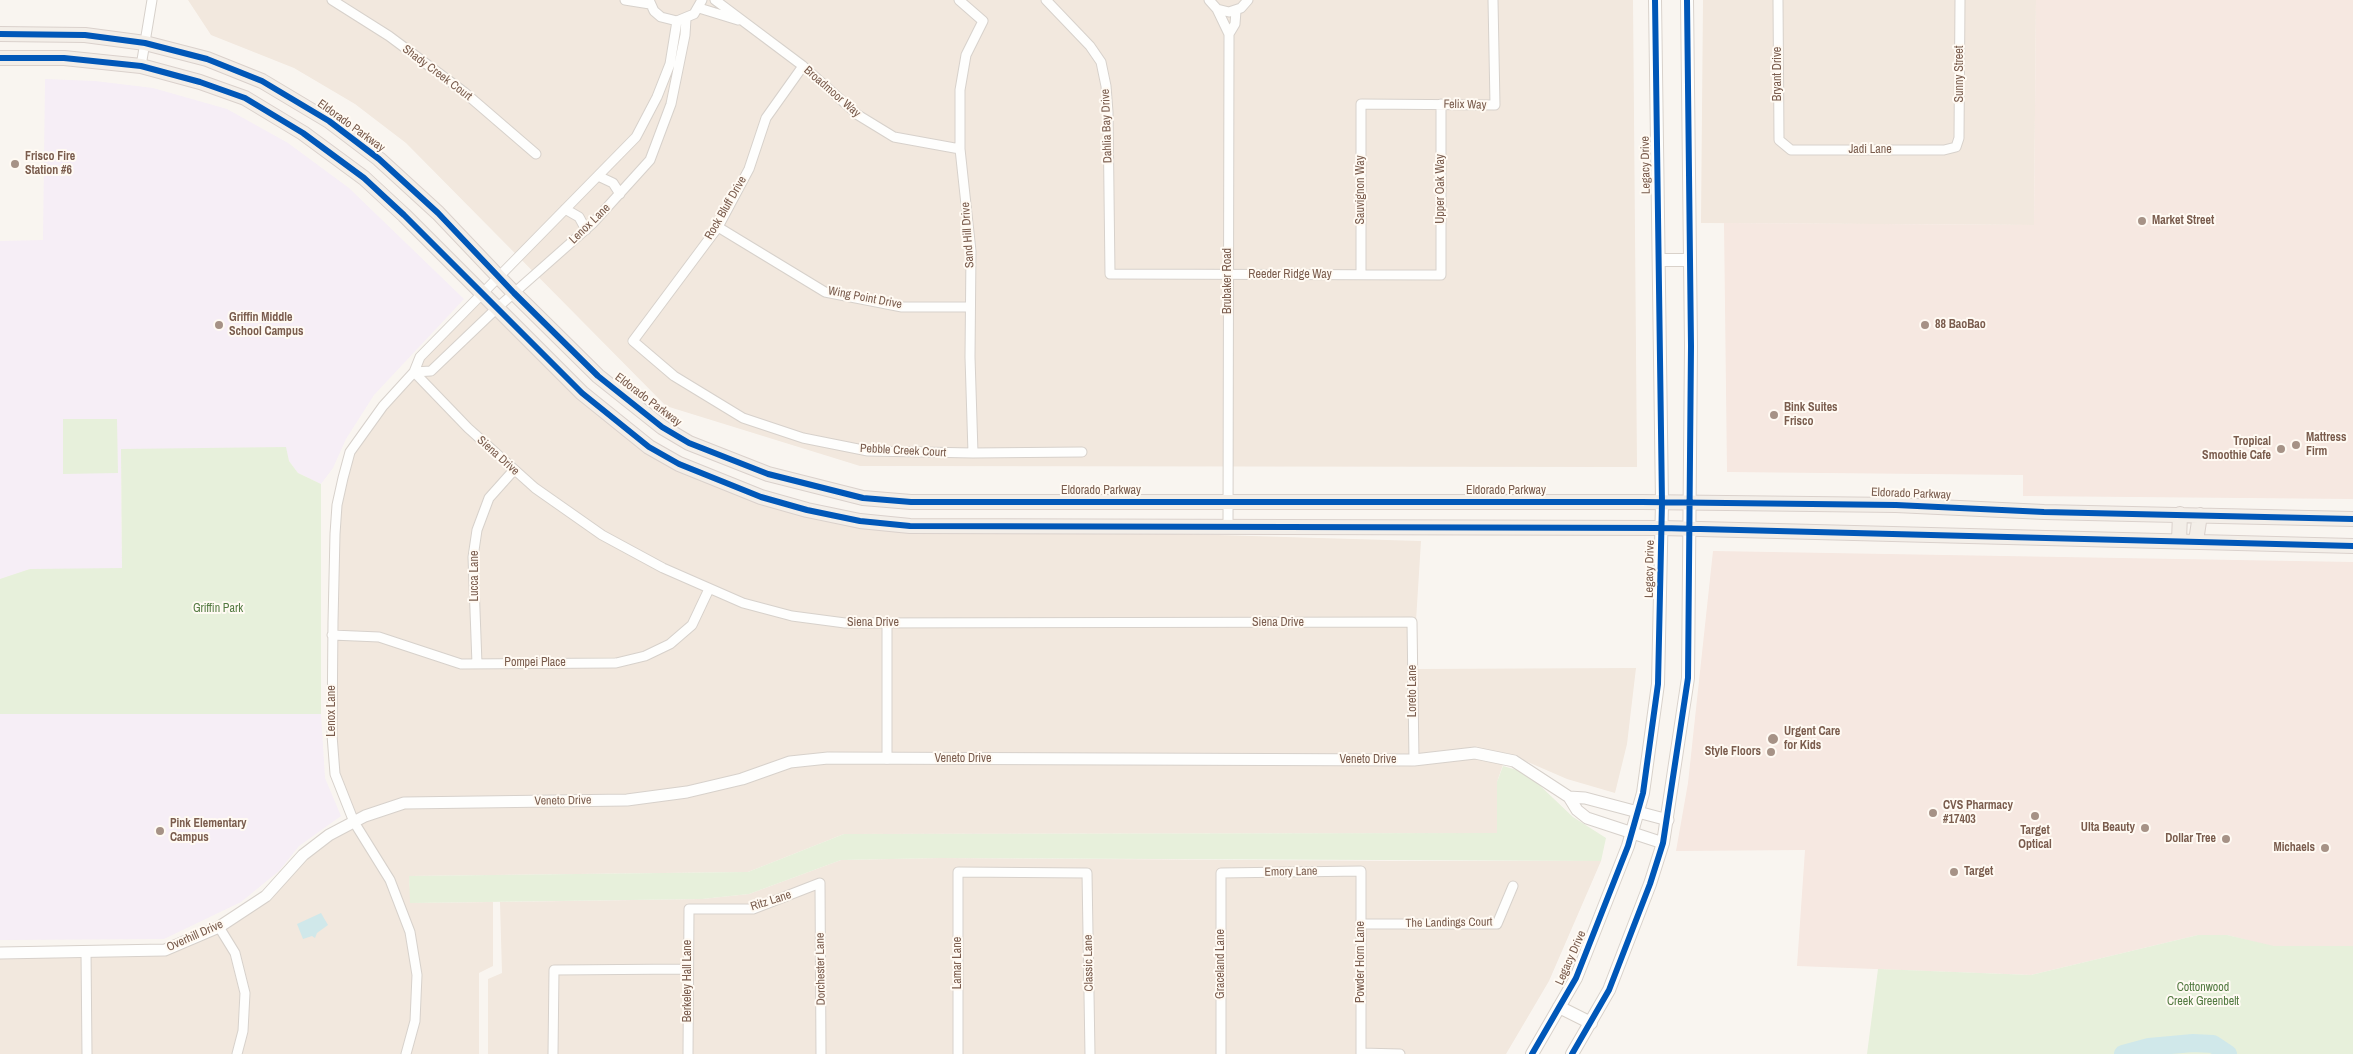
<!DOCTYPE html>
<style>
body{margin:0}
canvas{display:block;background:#f9f5f0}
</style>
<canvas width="2353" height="1054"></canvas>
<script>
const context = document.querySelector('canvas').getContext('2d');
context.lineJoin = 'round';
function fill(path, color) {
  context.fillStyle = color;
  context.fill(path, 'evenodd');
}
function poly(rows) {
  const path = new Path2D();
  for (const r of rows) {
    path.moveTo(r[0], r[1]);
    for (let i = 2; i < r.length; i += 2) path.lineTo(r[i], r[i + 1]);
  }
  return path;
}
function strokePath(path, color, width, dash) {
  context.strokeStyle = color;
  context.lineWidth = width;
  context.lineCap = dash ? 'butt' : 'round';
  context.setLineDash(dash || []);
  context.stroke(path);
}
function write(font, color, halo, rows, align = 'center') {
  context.font = font + ' "Archivo Narrow",sans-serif';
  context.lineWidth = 4;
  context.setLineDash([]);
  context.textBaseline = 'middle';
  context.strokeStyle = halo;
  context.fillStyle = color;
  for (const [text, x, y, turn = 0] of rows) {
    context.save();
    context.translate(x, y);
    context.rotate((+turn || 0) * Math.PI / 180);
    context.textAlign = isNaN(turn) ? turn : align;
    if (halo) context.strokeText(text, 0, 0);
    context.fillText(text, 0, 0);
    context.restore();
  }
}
fill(poly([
 [188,0,1633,0,1637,467,860,466,666,406,406,143,355,104,294,68,211,35],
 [1703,0,2036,0,2034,225,1701,223],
 [482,294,582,393,679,464,761,497,910,526,1421,541,1413,669,1636,668,1627,744,1615,793,1567,779,1507,753,1497,782,1498,833,844,834,748,872,409,876,411,903,493,902,493,966,479,973,479,1054,0,1054,0,953,165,950,266,896,303,855,354,822,335,774,337,505,350,452,420,357],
 [940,858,1398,861,1601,861,1549,981,1506,1054,488,1054,488,979,502,973,500,902,702,899,749,894,841,860]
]), '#f2e8de');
fill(poly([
 [2036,0,2353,0,2353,499,2023,496,2023,475,1727,472,1724,223,2034,225],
 [1713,551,2353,562,2353,946,2274,947,2227,935,2198,935,2031,975,1797,966,1805,850,1676,851,1688,783]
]), '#f6e8e1');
fill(poly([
 [45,79,95,81,153,88,227,109,288,143,349,188,464,299,374,395,346,439,333,468,321,484,298,473,289,461,121,449,122,569,30,569,0,579,0,241,43,240],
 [0,714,321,714,325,778,341,816,299,846,279,871,241,902,164,939,0,940]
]), '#f6eef6');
fill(poly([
 [63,419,117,419,118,473,63,474],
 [286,447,289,461,298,473,321,484,321,714,0,714,0,579,30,569,122,568,121,449],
 [1503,766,1517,770,1533,779,1573,817,1606,838,1601,861,940,858,841,860,749,894,702,899,410,903,409,876,748,872,844,834,1497,833,1497,782],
 [2198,935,2227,935,2274,946,2353,946,2353,1054,1867,1054,1878,969,2031,975]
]), '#e7f0db');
fill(poly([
 [321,913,328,925,317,933,315,938,312,936,303,939,297,924]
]), '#d0e8ea');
strokePath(poly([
 [2123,1054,2149,1047,2193,1043,2213,1044,2228,1054]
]), '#d0e8ea', 18);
const minor = poly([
 [332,0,389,36,464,92,536,154],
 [625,0,650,4],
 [649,0,654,11,661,17,677,21,694,14,702,0],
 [715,0,803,66,858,115,894,137,960,149],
 [959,0,983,21,966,55,960,90,960,149,971,251,970,357,973,453],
 [1046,0,1090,46,1101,62,1106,86,1108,112,1110,274,1441,275,1441,104],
 [1209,0,1217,9,1229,12,1241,8,1248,0],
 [1778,0,1779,140,1791,150,1944,150,1956,147,1959,138,1960,0],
 [699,8,738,20],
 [1217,9,1229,34,1228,527],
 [1229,34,1235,24,1236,11],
 [141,66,152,0],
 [803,66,766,118,749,169,718,227,633,341,674,376,743,418,803,438,868,451,973,453,1082,452],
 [598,176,613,183,620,194],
 [565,209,579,217,586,230],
 [718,227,825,292,902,307,970,307],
 [1361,275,1361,104,1495,105,1493,0],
 [414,372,468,428,535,488,602,535,663,568,743,603,792,616,845,623,1412,622,1414,760],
 [414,372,431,371,497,308,592,224,650,160,671,104,685,35,686,19],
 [332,635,379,637,461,664,616,663,645,656,670,644,692,625,709,589],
 [477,664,473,557,477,530,489,498,514,470],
 [887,759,887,623],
 [1361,924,1497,924,1513,886],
 [219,927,235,953,245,993,243,1031,237,1054],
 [86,951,87,1054],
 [1361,1053,1400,1054],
 [406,1054,415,1021,417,975,410,932,390,880,354,822,335,774,332,735,333,622,335,534,337,505,343,478,350,452,383,406,414,372,420,357,636,137,657,97,670,64,677,21],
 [553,1054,554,970,687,969],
 [688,1054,689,909,753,909,820,883,821,1054],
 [958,1054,958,872,1087,873,1090,1054],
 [1221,1054,1221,873,1361,871,1361,1054]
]);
const tertiary = poly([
 [1569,797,1585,798,1668,820],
 [0,953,165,950,219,927,266,896,303,855,329,835,365,816,404,803,627,800,687,792,742,779,790,762,828,758,1414,760,1475,753,1514,761,1569,797,1577,810,1587,818,1663,843]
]);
const secondary = poly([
 [1659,260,1690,260],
 [1559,1007,1591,1023],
 [1532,1054,1576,978,1628,846,1643,793,1658,684,1662,502,1655,0],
 [1572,1054,1609,990,1650,884,1663,843,1688,678,1691,346,1687,0]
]);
const primary = poly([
 [0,34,85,35,145,43,207,59,262,81,329,121,379,159,438,213,514,293,598,376,662,427,689,443,768,474,863,498,911,502,1642,502,1896,505,2044,512,2353,519],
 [0,58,64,58,141,66,200,82,245,98,303,133,364,178,404,215,582,393,649,447,679,464,761,497,807,510,860,521,910,526,1662,528,2353,546],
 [2179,541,2180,514],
 [2196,541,2200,515]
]);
strokePath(minor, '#d7d1cb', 11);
strokePath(tertiary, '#d7d1cb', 13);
strokePath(secondary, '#d9d2cb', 14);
strokePath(primary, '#dad1cc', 16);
strokePath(minor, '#fefefd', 9);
strokePath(tertiary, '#fefefd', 11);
strokePath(secondary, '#fefefd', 12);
strokePath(primary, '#f3eee8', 14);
strokePath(poly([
 [0,34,85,35,145,43,207,59,262,81,329,121,379,159,438,213,514,293,598,376,662,427,689,443,768,474,863,498,911,502,1642,502,1896,505,2044,512,2353,519],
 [0,58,64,58,141,66,200,82,245,98,303,133,364,178,404,215,582,393,649,447,679,464,761,497,807,510,860,521,910,526,1662,528,2353,546],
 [1532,1054,1576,978,1628,846,1643,793,1658,684,1662,502,1655,0],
 [1572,1054,1609,990,1650,884,1663,843,1688,678,1691,346,1687,0]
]), '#0057b8', 6);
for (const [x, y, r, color] of [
 [15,164,5,"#a69286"],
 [2142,221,5,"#a69286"],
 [219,325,5,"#a69286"],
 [1925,325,5,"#a69286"],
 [1774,415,5,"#a69286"],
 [2296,445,5,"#a69286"],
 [2281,449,5,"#a69286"],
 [1773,739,6,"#a69286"],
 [1771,752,5,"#a69286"],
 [1933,813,5,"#a69286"],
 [2035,816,5,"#a69286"],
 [2145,828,5,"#a69286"],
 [160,831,5,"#a69286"],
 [2226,839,5,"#a69286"],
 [2325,848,5,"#a69286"],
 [1954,872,5,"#a69286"]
]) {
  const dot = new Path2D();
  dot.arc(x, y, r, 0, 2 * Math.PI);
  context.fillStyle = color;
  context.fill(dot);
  strokePath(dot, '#fffaf3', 2);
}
write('12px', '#7a5c4d', '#fffaf3', [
 ["Shady Creek Court",437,73,37],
 ["Bryant Drive",1778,74,-90],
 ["Sunny Street",1960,74,-90],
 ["Broadmoor Way",832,92,41],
 ["Felix Way",1465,105,1],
 ["Eldorado Parkway",351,126,36],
 ["Dahlia Bay Drive",1107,126,-92],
 ["Jadi Lane",1870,150],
 ["Legacy Drive",1646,165,-91],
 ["Upper Oak Way",1441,189,-90],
 ["Sauvignon Way",1361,190,-90],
 ["Rock Bluff Drive",726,208,-60],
 ["Lenox Lane",590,224,-44],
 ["Sand Hill Drive",968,235,-94],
 ["Reeder Ridge Way",1290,275],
 ["Brubaker Road",1228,281,-90],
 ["Wing Point Drive",865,298,11],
 ["Eldorado Parkway",648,400,37],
 ["Pebble Creek Court",903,451,3],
 ["Siena Drive",498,456,42],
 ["Eldorado Parkway",1101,491],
 ["Eldorado Parkway",1506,491],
 ["Eldorado Parkway",1911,494,2],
 ["Legacy Drive",1650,569,-89],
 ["Lucca Lane",475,576,-90],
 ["Siena Drive",873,623],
 ["Siena Drive",1278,623],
 ["Pompei Place",535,663],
 ["Loreto Lane",1413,691,-90],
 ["Lenox Lane",332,711,-90],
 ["Veneto Drive",963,759],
 ["Veneto Drive",1368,760],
 ["Veneto Drive",563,801,-1],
 ["Emory Lane",1291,872,-1],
 ["Ritz Lane",771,901,-18],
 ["The Landings Court",1449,923,-1],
 ["Overhill Drive",195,936,-24],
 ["Legacy Drive",1571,958,-66],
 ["Powder Horn Lane",1361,962,-90],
 ["Lamar Lane",958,963,-90],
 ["Classic Lane",1089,963,-91],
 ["Graceland Lane",1221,964,-90],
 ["Dorchester Lane",821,969,-91],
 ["Berkeley Hall Lane",688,981,-90]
]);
write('bold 12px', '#7a5c4d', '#fffaf3', [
 ["Frisco Fire",25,157],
 ["Station #6",25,171],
 ["Market Street",2152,221],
 ["Griffin Middle",229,318],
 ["School Campus",229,332],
 ["88 BaoBao",1935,325],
 ["Bink Suites",1784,408],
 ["Frisco",1784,422],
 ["Mattress",2306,438],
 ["Firm",2306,452],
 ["Tropical",2271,442,"right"],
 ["Smoothie Cafe",2271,456,"right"],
 ["Urgent Care",1784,732],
 ["for Kids",1784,746],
 ["Style Floors",1761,752,"right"],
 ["CVS Pharmacy",1943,806],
 ["#17403",1943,820],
 ["Pink Elementary",170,824],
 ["Campus",170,838],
 ["Ulta Beauty",2135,828,"right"],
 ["Target",2035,831,"center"],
 ["Optical",2035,845,"center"],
 ["Dollar Tree",2216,839,"right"],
 ["Michaels",2315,848,"right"],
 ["Target",1964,872]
], 'left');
write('12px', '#537a41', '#fffaf3', [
 ["Griffin Park",218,609],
 ["Cottonwood",2203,988],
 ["Creek Greenbelt",2203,1002]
]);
</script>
